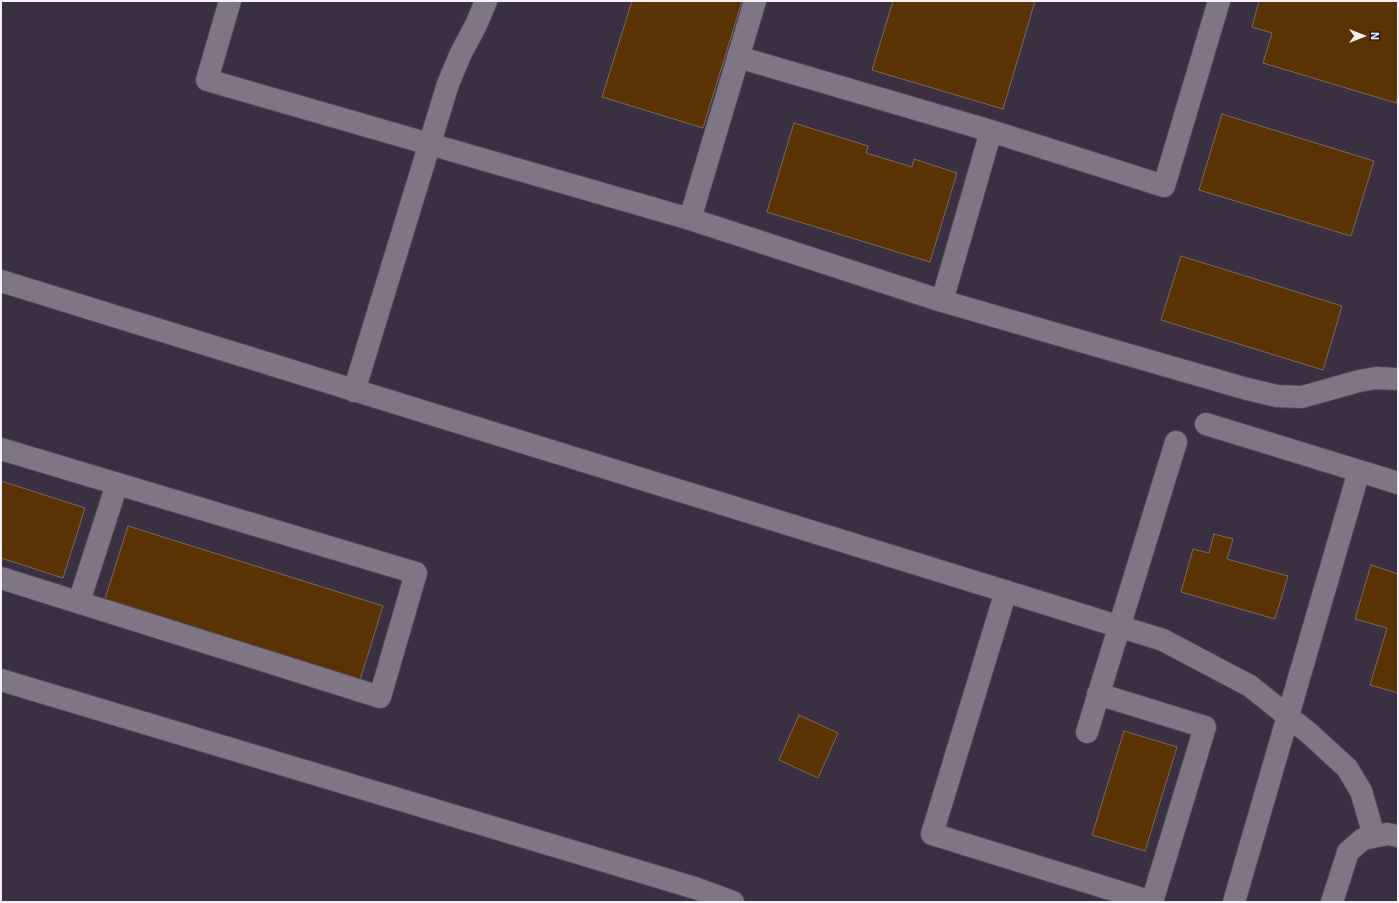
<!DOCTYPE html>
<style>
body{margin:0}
#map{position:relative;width:1399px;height:903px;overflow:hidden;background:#312936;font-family:Arial,sans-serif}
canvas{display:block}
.frame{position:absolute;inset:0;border:2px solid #f6f0f9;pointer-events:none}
.north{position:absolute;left:1343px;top:16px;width:40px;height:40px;-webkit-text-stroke:3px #271f2c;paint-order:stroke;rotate:90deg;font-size:11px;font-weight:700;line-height:16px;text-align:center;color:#f6f0f9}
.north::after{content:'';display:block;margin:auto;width:14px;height:18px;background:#f6f0f9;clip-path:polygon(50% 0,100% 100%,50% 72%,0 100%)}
</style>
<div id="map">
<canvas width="1399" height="903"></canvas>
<div class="frame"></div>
<div class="north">N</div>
</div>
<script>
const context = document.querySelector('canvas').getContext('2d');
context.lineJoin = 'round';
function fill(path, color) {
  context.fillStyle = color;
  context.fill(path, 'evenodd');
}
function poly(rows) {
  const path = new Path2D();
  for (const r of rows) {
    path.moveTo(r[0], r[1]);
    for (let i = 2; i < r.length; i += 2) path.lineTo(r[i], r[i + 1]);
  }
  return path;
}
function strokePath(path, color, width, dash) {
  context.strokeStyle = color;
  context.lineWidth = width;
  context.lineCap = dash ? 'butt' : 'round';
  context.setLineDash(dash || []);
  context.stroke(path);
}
fill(poly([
 [1,1,1398,1,1398,902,1,902]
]), '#3b2f42');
const building = poly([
 [632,1,742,1,703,128,602,97,632,1],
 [893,1,1035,1,1003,109,872,70,893,1],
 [1259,1,1398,1,1398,96,1396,103,1263,63,1272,33,1252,27,1259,1],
 [1222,114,1374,161,1351,236,1199,190,1222,114],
 [794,123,868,146,866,153,912,167,914,159,957,173,930,262,767,212,794,123],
 [1181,256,1342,306,1323,370,1161,320,1181,256],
 [1,481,85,508,63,578,1,558,1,481],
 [128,526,383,606,360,680,105,599,128,526],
 [1214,534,1233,539,1227,559,1288,576,1275,619,1181,592,1193,549,1209,553,1214,534],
 [1371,565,1398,574,1398,693,1370,685,1387,628,1355,619,1371,565],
 [799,715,838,733,818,778,779,760,799,715],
 [1124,731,1177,747,1145,851,1092,835,1124,731]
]);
fill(building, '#593303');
strokePath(building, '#786a5d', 1);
const minor = poly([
 [230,1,207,80,690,219,942,301,1247,389,1277,396,1302,397,1359,381,1376,378,1398,379],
 [738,57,991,131,1164,186,1219,1],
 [690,219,755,1],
 [1,281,1163,640,1250,686,1310,734,1347,768,1361,791,1374,836],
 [942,301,991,131],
 [354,391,448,84,461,53,476,25,486,1],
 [1206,424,1398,483],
 [1,449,416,573,380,697,1,578],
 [1006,591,932,834,1152,902,1205,727,1098,694],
 [79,602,117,484],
 [1,680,695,888,733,902],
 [1087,732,1176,442],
 [1234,902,1359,471],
 [1332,902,1348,852,1363,839,1387,834,1398,836]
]);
strokePath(minor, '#4e4753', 24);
strokePath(minor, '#7f7585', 22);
</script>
